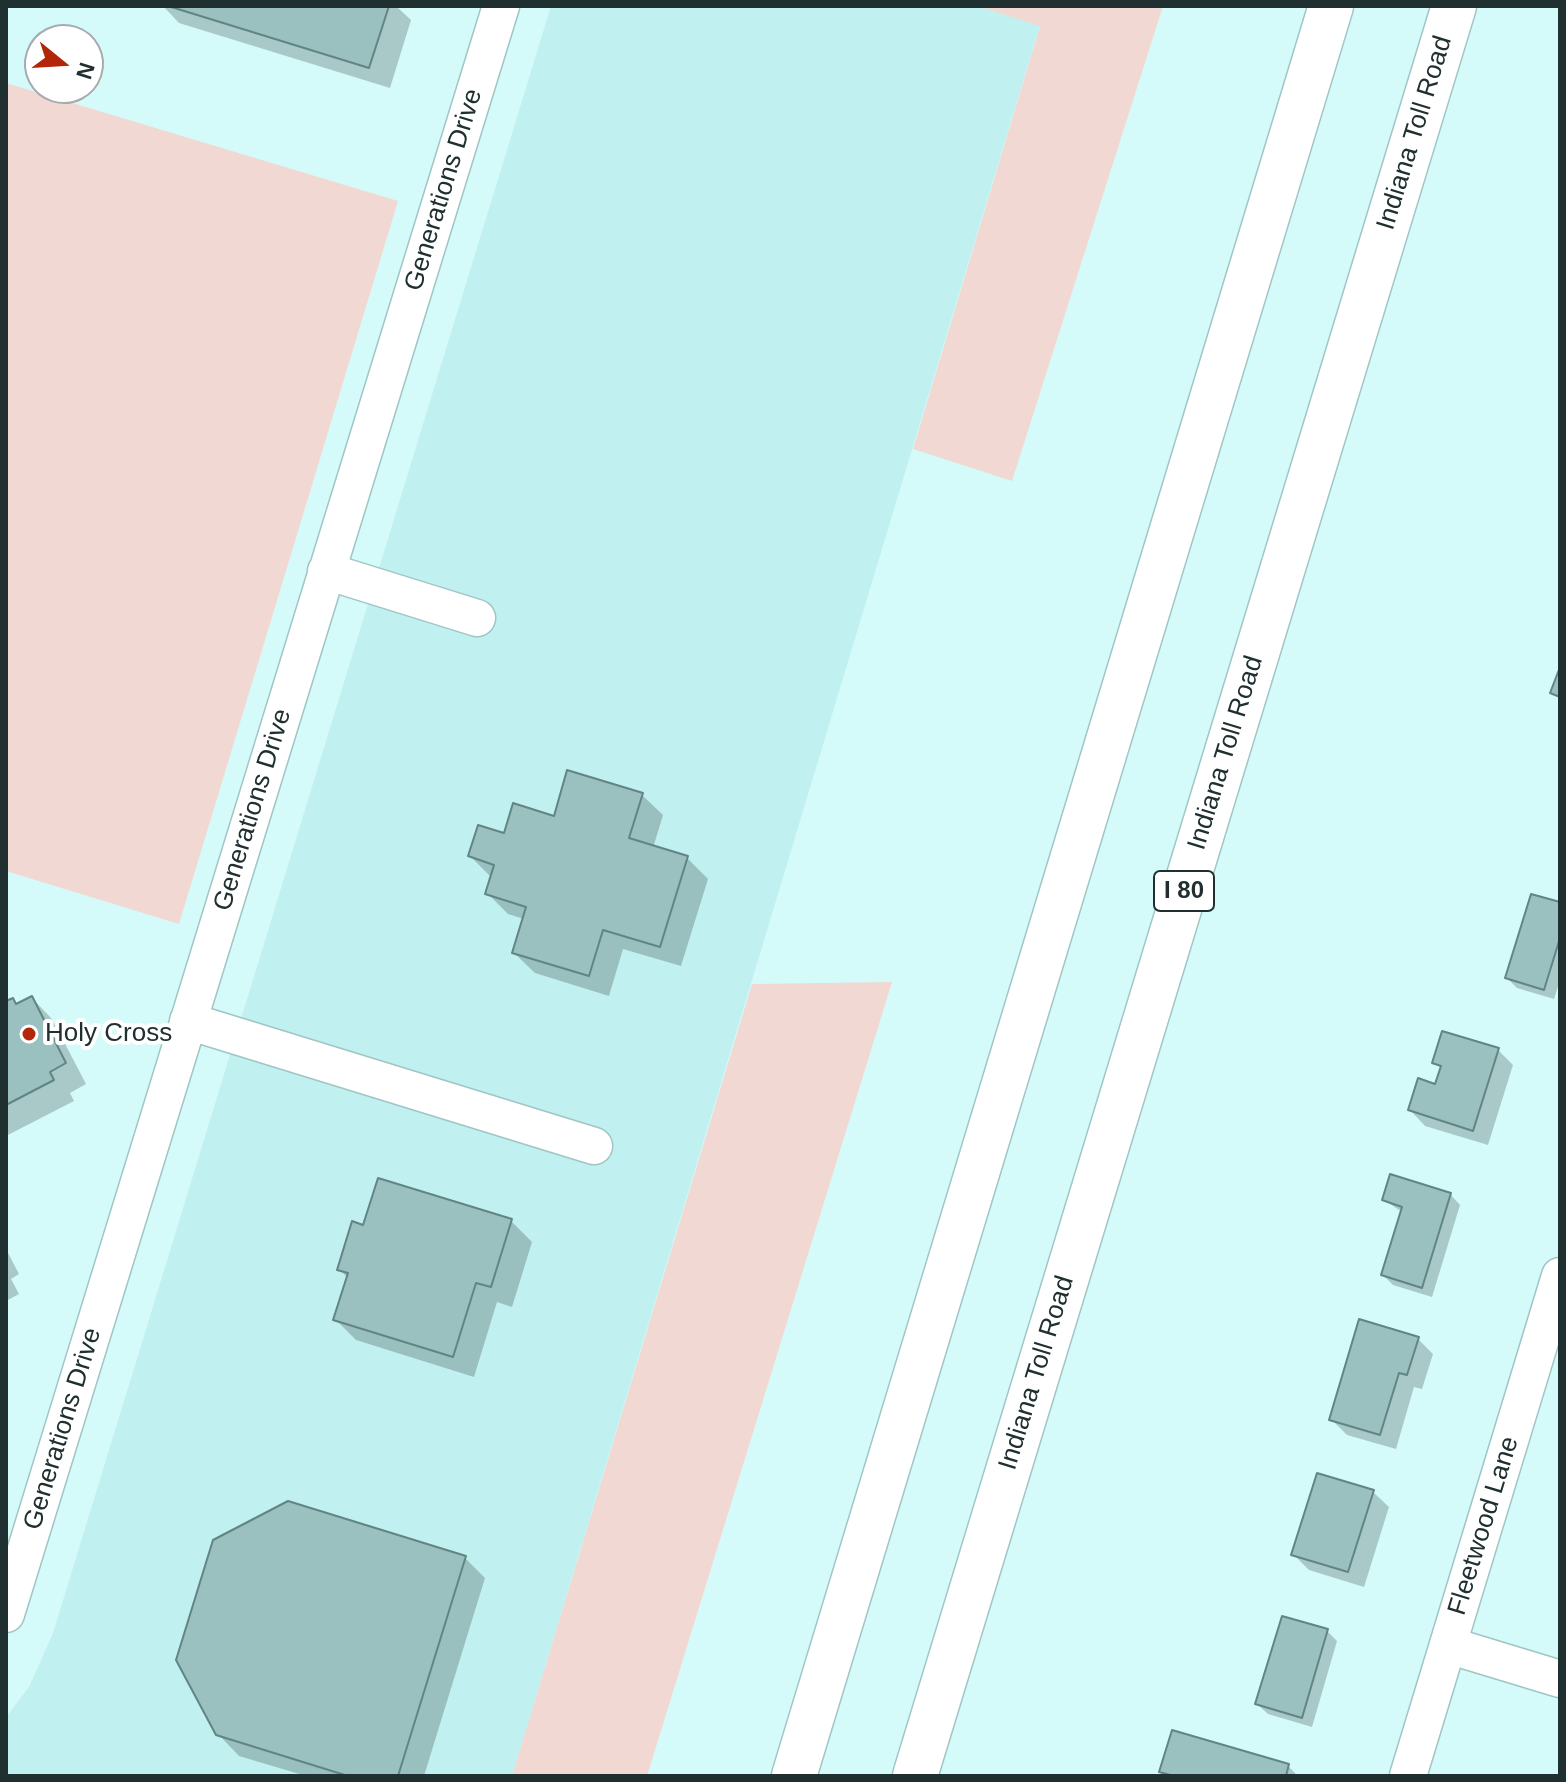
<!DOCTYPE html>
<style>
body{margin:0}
#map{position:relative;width:1566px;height:1782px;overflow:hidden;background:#d4fbfa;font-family:Helvetica,sans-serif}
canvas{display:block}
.frame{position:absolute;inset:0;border:8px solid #202f2f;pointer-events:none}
.north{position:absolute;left:24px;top:24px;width:80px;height:80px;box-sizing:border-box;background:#fff;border:2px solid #a6acac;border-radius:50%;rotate:108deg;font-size:22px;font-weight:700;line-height:32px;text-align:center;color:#202f2f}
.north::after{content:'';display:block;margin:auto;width:28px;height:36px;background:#b2260a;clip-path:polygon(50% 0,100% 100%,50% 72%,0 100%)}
</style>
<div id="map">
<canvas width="1566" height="1782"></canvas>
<div class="frame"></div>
<div class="north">N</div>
</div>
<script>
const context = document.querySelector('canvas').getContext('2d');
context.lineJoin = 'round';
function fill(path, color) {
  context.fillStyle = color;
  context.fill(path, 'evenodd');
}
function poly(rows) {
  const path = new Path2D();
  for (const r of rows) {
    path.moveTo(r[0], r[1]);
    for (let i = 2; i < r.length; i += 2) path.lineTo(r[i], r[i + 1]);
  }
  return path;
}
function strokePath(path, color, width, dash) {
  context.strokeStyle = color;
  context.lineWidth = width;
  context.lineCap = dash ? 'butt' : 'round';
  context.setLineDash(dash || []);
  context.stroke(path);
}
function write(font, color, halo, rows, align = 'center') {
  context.font = font + ' Helvetica,sans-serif';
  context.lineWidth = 8;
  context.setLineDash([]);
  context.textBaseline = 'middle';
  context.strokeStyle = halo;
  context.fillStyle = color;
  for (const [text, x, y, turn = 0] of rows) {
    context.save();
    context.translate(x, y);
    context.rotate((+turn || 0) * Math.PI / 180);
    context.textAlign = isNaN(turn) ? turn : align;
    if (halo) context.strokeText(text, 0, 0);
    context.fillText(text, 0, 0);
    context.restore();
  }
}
fill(poly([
 [551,6,977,6,1040,25,512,1776,6,1776,6,1717,29,1687,53,1633]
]), '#c0f0ef');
fill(poly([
 [977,6,1163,6,1012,481,913,449,1040,26],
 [6,83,398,201,179,924,6,871],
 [892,982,647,1776,512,1776,752,984]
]), '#f2d8d2');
fill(poly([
 [163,6,396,6,411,20,390,88,179,23],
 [642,795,663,815,653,848,687,858,708,879,681,966,623,949,609,996,535,973,514,953,524,919,508,914,488,894,491,877,470,856,505,835],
 [1560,904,1560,980,1554,999,1517,988,1507,978],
 [32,998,52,1019,86,1084,70,1093,74,1101,6,1136,6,1004,12,1000,18,1005],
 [1498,1050,1513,1065,1488,1145,1425,1126,1410,1110,1436,1086,1442,1069,1435,1062],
 [1450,1194,1460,1205,1432,1297,1393,1285,1383,1275,1402,1212,1384,1200],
 [511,1221,532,1242,512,1307,497,1302,474,1377,356,1340,335,1319,348,1278,339,1269,364,1227],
 [6,1249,19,1274,11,1279,19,1294,6,1301],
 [1418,1339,1433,1354,1422,1389,1414,1387,1396,1449,1347,1435,1331,1419],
 [1373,1492,1389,1507,1364,1587,1309,1570,1294,1555],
 [465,1558,485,1578,424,1776,306,1776,239,1756,218,1734],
 [1327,1631,1337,1641,1312,1727,1268,1714,1257,1704],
 [1288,1766,1298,1776,1166,1776,1161,1771]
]), '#0003');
const building = poly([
 [168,6,389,6,369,68,168,6],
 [1560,667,1560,697,1550,693,1560,667],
 [567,770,643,793,629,838,688,856,660,947,603,930,589,976,512,953,526,907,485,894,494,865,468,856,478,825,504,833,513,803,554,816,567,770],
 [1531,894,1560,902,1560,938,1544,990,1505,978,1531,894],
 [32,996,66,1063,50,1072,54,1080,6,1105,6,1001,13,998,16,1004,32,996],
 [1442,1031,1499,1048,1473,1131,1408,1110,1418,1078,1435,1084,1441,1066,1432,1063,1442,1031],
 [1390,1174,1451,1193,1422,1288,1381,1275,1402,1207,1382,1200,1390,1174],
 [378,1178,512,1219,491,1287,476,1283,453,1357,333,1320,348,1273,337,1270,352,1221,363,1225,378,1178],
 [1359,1319,1419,1337,1407,1375,1399,1373,1380,1435,1329,1420,1359,1319],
 [1317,1473,1374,1490,1348,1572,1291,1555,1317,1473],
 [288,1501,466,1556,398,1776,348,1776,216,1735,176,1660,213,1540,288,1501],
 [1282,1616,1328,1629,1302,1718,1255,1704,1282,1616],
 [1172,1730,1289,1764,1286,1776,1174,1776,1159,1772,1172,1730]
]);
fill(building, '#9ac0bf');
strokePath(building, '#618584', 2);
const minor = poly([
 [326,571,477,618],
 [188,1021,594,1146],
 [6,1614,501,6],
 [1448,1645,1560,1679],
 [1408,1776,1560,1276]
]);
const highway = poly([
 [794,1776,1331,6],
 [915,1776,1454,6]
]);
strokePath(minor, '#9fc5c4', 39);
strokePath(highway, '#9fc5c4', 47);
strokePath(minor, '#fff', 36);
strokePath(highway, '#fff', 44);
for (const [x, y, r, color] of [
 [29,1034,8,"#b2260a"]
]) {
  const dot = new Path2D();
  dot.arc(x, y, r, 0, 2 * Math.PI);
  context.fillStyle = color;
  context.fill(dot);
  strokePath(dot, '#fff', 3);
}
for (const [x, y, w] of [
 [1184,891,60]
]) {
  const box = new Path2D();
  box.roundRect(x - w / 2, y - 20, w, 40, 6);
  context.fillStyle = '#fff';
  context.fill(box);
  strokePath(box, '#202f2f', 2);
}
write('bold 24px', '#202f2f', null, [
 ["I 80",1184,891]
]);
write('26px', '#202f2f', '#fff', [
 ["Indiana Toll Road",1415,133,-73],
 ["Generations Drive",444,190,-73],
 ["Indiana Toll Road",1226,753,-73],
 ["Generations Drive",253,810,-73],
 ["Indiana Toll Road",1037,1373,-73],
 ["Generations Drive",63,1429,-73],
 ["Fleetwood Lane",1484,1526,-73]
]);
write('26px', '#202f2f', '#fff', [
 ["Holy Cross",45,1034]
], 'left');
</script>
